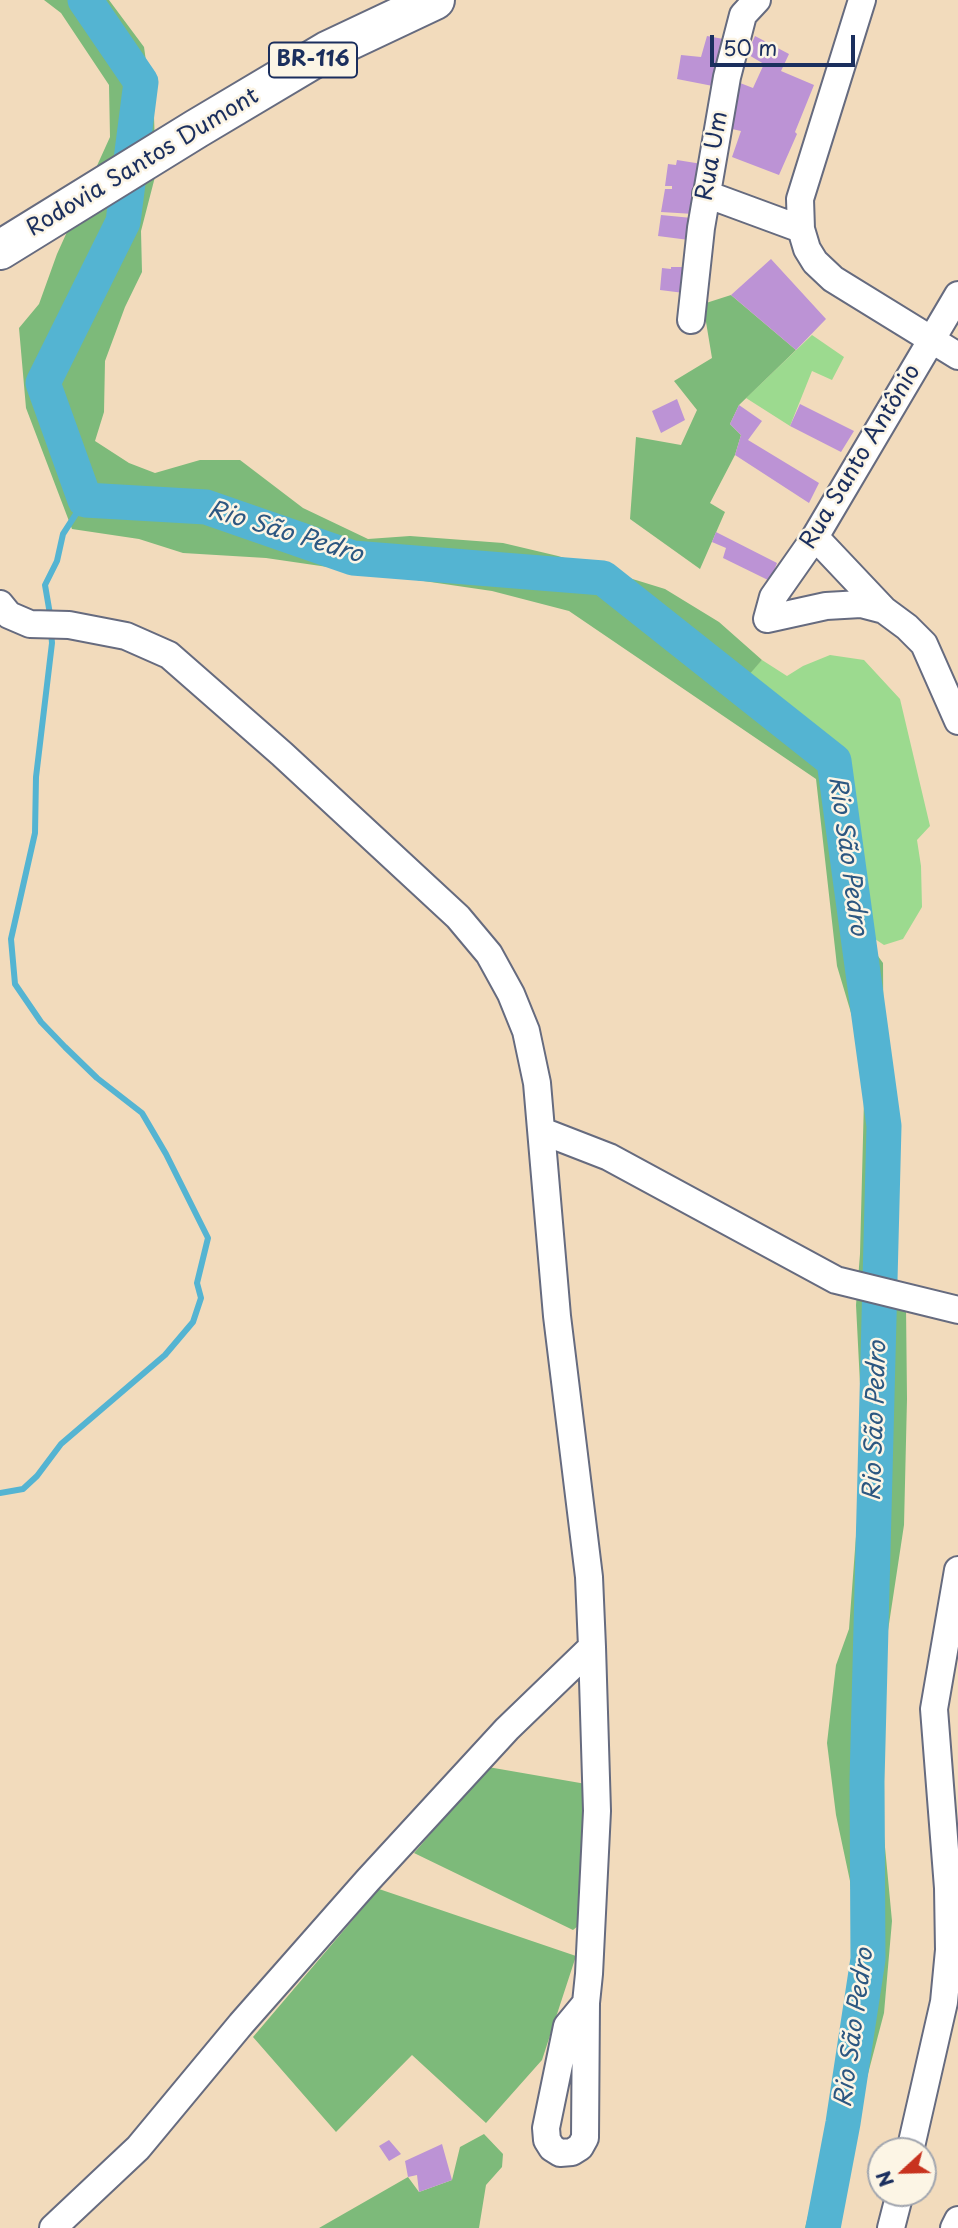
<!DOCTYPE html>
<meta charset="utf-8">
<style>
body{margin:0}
#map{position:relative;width:958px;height:2228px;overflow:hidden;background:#f2dbbc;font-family:"Playpen Sans",sans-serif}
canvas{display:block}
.north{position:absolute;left:867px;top:2137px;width:70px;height:70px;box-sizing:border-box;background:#fcf5e5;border:2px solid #a2a6af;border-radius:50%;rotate:248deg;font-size:19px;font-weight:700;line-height:28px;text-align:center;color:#1b2f5e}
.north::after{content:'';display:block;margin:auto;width:24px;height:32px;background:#c8321e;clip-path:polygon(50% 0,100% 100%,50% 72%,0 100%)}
.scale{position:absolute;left:710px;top:35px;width:145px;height:32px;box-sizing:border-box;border:4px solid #1b2f5e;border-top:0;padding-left:9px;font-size:21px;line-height:24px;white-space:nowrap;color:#1b2f5e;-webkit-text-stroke:5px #fcf5e5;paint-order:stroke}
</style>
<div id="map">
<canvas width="958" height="2228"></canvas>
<div class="north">N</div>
<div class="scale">50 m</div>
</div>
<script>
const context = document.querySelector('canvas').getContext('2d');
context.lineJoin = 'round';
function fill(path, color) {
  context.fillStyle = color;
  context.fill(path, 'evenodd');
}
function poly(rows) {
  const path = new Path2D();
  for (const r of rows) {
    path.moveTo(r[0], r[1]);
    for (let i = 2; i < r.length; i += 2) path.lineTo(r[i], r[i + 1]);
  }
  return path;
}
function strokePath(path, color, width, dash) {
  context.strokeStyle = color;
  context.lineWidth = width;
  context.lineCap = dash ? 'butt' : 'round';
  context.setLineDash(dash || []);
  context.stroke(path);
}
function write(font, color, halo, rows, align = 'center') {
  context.font = font + ' "Playpen Sans",sans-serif';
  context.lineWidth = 5;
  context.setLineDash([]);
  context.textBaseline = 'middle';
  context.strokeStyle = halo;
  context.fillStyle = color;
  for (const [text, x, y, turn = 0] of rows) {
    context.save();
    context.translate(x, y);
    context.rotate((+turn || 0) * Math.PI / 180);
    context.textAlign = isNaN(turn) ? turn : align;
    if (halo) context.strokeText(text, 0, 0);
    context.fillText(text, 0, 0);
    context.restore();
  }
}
fill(poly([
 [812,335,844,357,832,380,812,371,790,426,746,398],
 [830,655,864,660,900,699,930,826,917,840,921,866,922,907,903,939,884,945,857,927,834,761,738,685,762,660,787,676,803,666]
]), '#9cda8f');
fill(poly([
 [44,0,109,0,144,47,154,117,156,173,141,231,142,272,125,307,105,361,104,412,95,441,129,463,155,473,200,460,240,460,303,508,368,539,410,536,503,543,558,556,665,589,719,622,762,660,739,686,834,761,857,927,883,963,884,1126,880,1304,906,1306,907,1399,904,1525,877,1703,883,1826,892,1921,884,2013,864,2089,834,2228,805,2228,827,2140,841,2027,860,1978,850,1881,836,1815,827,1743,836,1665,849,1629,863,1443,856,1305,860,1254,864,1099,857,1033,837,966,816,779,569,611,492,591,266,558,183,553,139,539,72,529,26,408,19,328,39,304,57,254,110,137,109,85,61,13],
 [731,295,796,350,739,405,730,424,741,435,735,455,710,503,725,512,700,569,630,519,636,437,681,445,697,410,674,381,712,358,703,304],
 [488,1767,586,1784,583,1922,573,1930,414,1853],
 [379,1889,576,1956,542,2060,486,2123,412,2055,336,2132,253,2037],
 [484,2134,503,2154,502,2167,486,2185,479,2228,319,2228,408,2177,419,2192,452,2180,460,2147]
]), '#7dba7a');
strokePath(poly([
 [51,620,45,585,57,561,63,534,85,500],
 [0,1493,23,1489,37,1476,61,1444,165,1355,193,1322,201,1298,197,1283,208,1238,166,1154,142,1113,97,1078,65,1047,41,1022,15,984,11,939,35,833,36,777,52,643,51,631]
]), '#54b4d2', 6);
strokePath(poly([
 [85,0,141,82,123,222,43,383,85,500,206,507,353,558,603,578,834,761,884,1126,867,1781,868,1959,843,2123,823,2228]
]), '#54b4d2', 35);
fill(poly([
 [707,36,729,40,718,87,677,79,681,55,701,57],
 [755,36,789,54,781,71,814,85,795,132,797,134,779,175,732,157,741,131,723,127,735,81,753,88,764,64,747,54],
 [677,160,702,164,694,214,661,212,665,189,672,189,672,186,665,186,668,164,676,165],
 [661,215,692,218,689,240,658,236],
 [771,259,826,319,796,350,731,295],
 [671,267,688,267,684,293,660,290,662,268,671,269],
 [677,399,685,420,661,433,652,411],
 [800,404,854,431,841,452,790,426],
 [739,405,762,421,748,440,819,483,809,503,735,455,741,435,730,424],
 [716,532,777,563,770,581,723,558,726,548,712,542],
 [389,2140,401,2154,389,2161,379,2146],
 [442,2144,452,2180,419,2192,417,2175,408,2177,405,2161]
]), '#bc93d5');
const minor = poly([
 [862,0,800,199,801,229,807,249,815,262,833,279,958,356],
 [706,194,801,229],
 [958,295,815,537,773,597,767,619,826,606,861,604,884,610,907,627,924,644,958,721],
 [691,320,701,228,727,77,743,15,757,0],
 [815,537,884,610],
 [0,604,9,615,30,624,69,625,126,636,169,655,282,754,458,917,489,954,511,994,526,1031,537,1083,557,1316,589,1577,592,1647,507,1729,368,1880,241,2024,138,2148,53,2228],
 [542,1131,609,1157,836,1280,958,1310],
 [586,2003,567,2026,546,2128,547,2140,552,2148,560,2153,572,2152,580,2147,585,2138,586,2003,589,1974,597,1811,592,1647],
 [910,2151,944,2002,949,1950,948,1888,934,1709,958,1570],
 [891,2228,900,2193],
 [954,2228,958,2220]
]);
const highway = poly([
 [0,250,196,129,327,51,435,0]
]);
strokePath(minor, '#666b7f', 30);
strokePath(highway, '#666b7f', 42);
strokePath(minor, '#fff', 26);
strokePath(highway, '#fff', 38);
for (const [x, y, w] of [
 [313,60,88]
]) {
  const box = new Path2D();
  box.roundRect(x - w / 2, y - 17.5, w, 35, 5);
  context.fillStyle = '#fcf5e5';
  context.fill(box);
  strokePath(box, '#1b2f5e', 2);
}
write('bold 21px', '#1b2f5e', null, [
 ["BR-116",313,60]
]);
write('23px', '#1b2f5e', '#fcf5e5', [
 ["Rua Um",713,156,-80],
 ["Rodovia Santos Dumont",143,163,-31],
 ["Rua Santo Antônio",861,457,-59]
]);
write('italic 24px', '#2c5781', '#fcf5e5', [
 ["Rio São Pedro",285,533,17],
 ["Rio São Pedro",847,856,82],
 ["Rio São Pedro",876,1421,-88],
 ["Rio São Pedro",855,2028,-82]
]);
</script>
